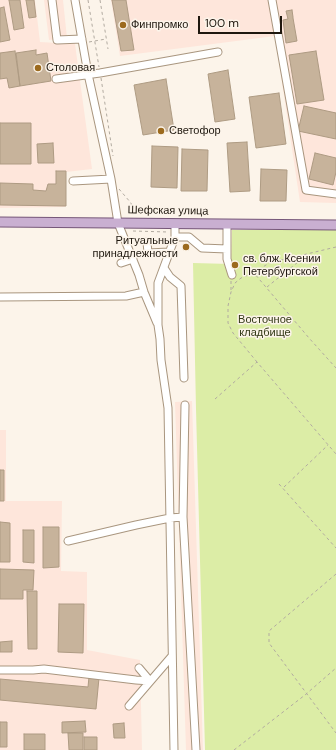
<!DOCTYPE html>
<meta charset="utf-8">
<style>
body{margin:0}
#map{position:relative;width:336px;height:750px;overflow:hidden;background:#fcf4ea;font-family:"DM Sans",sans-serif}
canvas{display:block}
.scale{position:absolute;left:198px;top:16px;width:84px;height:18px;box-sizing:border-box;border:2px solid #1e170e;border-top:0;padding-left:5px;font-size:12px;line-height:14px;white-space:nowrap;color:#1e170e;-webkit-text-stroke:3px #fcf4ea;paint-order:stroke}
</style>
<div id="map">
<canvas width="336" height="750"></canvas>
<div class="scale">100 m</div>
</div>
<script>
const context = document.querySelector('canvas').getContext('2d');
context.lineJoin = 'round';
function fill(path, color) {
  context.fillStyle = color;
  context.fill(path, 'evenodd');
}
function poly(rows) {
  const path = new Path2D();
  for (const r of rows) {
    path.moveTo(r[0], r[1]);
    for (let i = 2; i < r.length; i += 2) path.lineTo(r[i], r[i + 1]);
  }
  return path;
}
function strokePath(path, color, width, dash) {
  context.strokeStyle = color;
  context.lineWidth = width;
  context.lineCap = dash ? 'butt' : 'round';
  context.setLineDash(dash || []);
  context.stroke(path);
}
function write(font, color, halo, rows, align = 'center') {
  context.font = font + ' "DM Sans",sans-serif';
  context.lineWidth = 3;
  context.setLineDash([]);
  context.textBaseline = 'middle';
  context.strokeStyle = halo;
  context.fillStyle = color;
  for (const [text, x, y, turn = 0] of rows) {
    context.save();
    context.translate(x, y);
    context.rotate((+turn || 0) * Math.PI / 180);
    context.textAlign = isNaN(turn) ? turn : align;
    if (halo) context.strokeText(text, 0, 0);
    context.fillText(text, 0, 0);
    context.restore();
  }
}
fill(poly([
 [0,0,35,0,40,42,75,44,92,169,66,172,65,207,0,208],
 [44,0,63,0,67,38,49,40],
 [111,0,336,0,336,203,300,202,275,36,120,56],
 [192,401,203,750,186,750,175,402],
 [0,430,6,430,6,501,62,501,61,571,87,572,87,650,140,660,142,750,0,750]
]), '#fee6db');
fill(poly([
 [232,230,336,230,336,750,205,750,196,409,193,263,231,264]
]), '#dceda6');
const building = poly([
 [9,0,20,0,24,28,14,30,9,0],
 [26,0,34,0,36,17,29,18,26,0],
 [112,0,126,0,134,50,121,51,112,0],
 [4,7,10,40,0,42,0,8,4,7],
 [292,10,293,17,293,18,297,41,286,43,283,20,288,19,286,11,292,10],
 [36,50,36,55,47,53,51,81,20,86,16,53,36,50],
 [15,51,20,86,9,88,7,78,0,79,0,53,15,51],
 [316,51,324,100,297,104,289,55,316,51],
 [228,70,235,119,215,122,208,74,228,70],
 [166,79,174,130,143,135,134,85,166,79],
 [279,93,286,144,256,148,249,97,279,93],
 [304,106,336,113,336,139,298,131,304,106],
 [0,123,31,123,31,164,0,164,0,123],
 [247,142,250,191,230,192,227,143,247,142],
 [53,143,54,163,38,163,37,144,53,143],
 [152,146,178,147,177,188,151,187,152,146],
 [182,149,208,150,207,191,181,191,182,149],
 [315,153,336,158,336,172,333,185,309,179,315,153],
 [261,169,287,170,286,201,260,201,261,169],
 [56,171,66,171,66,206,0,205,0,183,33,184,33,190,46,191,48,184,56,184,56,171],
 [0,470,4,470,4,501,0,501,0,470],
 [0,522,10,523,10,562,0,562,0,522],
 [43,527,59,527,59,567,43,568,43,527],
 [23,530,34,530,34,563,23,562,23,530],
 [0,569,34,570,33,590,23,590,23,599,0,599,0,569],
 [27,591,37,591,37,649,28,649,27,591],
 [59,604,84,604,83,653,58,652,59,604],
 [12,641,12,652,0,652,0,642,12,641],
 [89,677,99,678,96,709,0,700,0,679,88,687,89,677],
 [85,721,86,732,62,733,62,722,85,721],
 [0,722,7,722,7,747,0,747,0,722],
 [124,723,125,738,114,738,113,724,124,723],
 [68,733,83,733,83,750,69,750,68,733],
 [24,734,45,734,45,750,24,750,24,734],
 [84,737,97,737,97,750,84,750,84,737]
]);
fill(building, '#c7b39b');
strokePath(building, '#ae9b83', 1);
const minor = poly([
 [52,0,57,40,82,39],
 [75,0,88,74,111,179,118,223,139,275,144,292,157,323],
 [272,0,306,190,336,194],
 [56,79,100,73,218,52],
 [73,181,111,179],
 [175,237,189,237,202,248,227,249,227,259,232,275],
 [147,242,148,253,169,252],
 [227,249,227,224],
 [121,263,133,259],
 [164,268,170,277,181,286,184,378],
 [0,297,126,296,144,292],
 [185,405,183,517,196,750],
 [68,541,136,525,170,518,183,517],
 [139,668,150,681],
 [0,670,33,670,44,669,136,680,150,681],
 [129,706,172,656],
 [174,750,168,408,161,360,160,339,158,325,158,283,175,237,175,224]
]);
const major = poly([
 [0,222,336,225]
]);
strokePath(minor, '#a9967f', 9);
strokePath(major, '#765779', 11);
strokePath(poly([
 [88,0,99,67],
 [100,0,108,49],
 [89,42,106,39],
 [101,78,113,156],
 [119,189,131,203,133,215],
 [133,231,168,232],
 [336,247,269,263,254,273,309,338,336,368],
 [253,273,241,278,235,283,231,292,228,306,228,323,233,333,257,362],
 [267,287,308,254,313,263],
 [231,290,231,281],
 [215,399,257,362,336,454],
 [279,484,336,548],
 [284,487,328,445],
 [336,574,269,631,269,643,336,733],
 [234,750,305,695,336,668]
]), '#b1aaa0', 1, [3, 3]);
strokePath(minor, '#fff', 7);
strokePath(major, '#c9afd1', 9);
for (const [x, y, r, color] of [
 [123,25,4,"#9c6a1e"],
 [38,68,4,"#9c6a1e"],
 [161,131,4,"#9c6a1e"],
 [186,247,4,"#9c6a1e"],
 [235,265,4,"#9c6a1e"]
]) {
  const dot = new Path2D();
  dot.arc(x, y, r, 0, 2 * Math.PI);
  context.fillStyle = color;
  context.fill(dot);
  strokePath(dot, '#fcf4ea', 1.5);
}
write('11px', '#1e170e', '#fcf4ea', [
 ["Финпромко",131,25],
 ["Столовая",46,68],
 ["Светофор",169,131],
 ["Ритуальные",178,241,"right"],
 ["принадлежности",178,254,"right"],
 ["св. блж. Ксении",243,259],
 ["Петербургской",243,272]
], 'left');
write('11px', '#1e170e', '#fcf4ea', [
 ["Шефская улица",168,211,1]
]);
write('11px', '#323916', '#fcf4ea', [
 ["Восточное",265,320],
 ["кладбище",265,333]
]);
</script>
